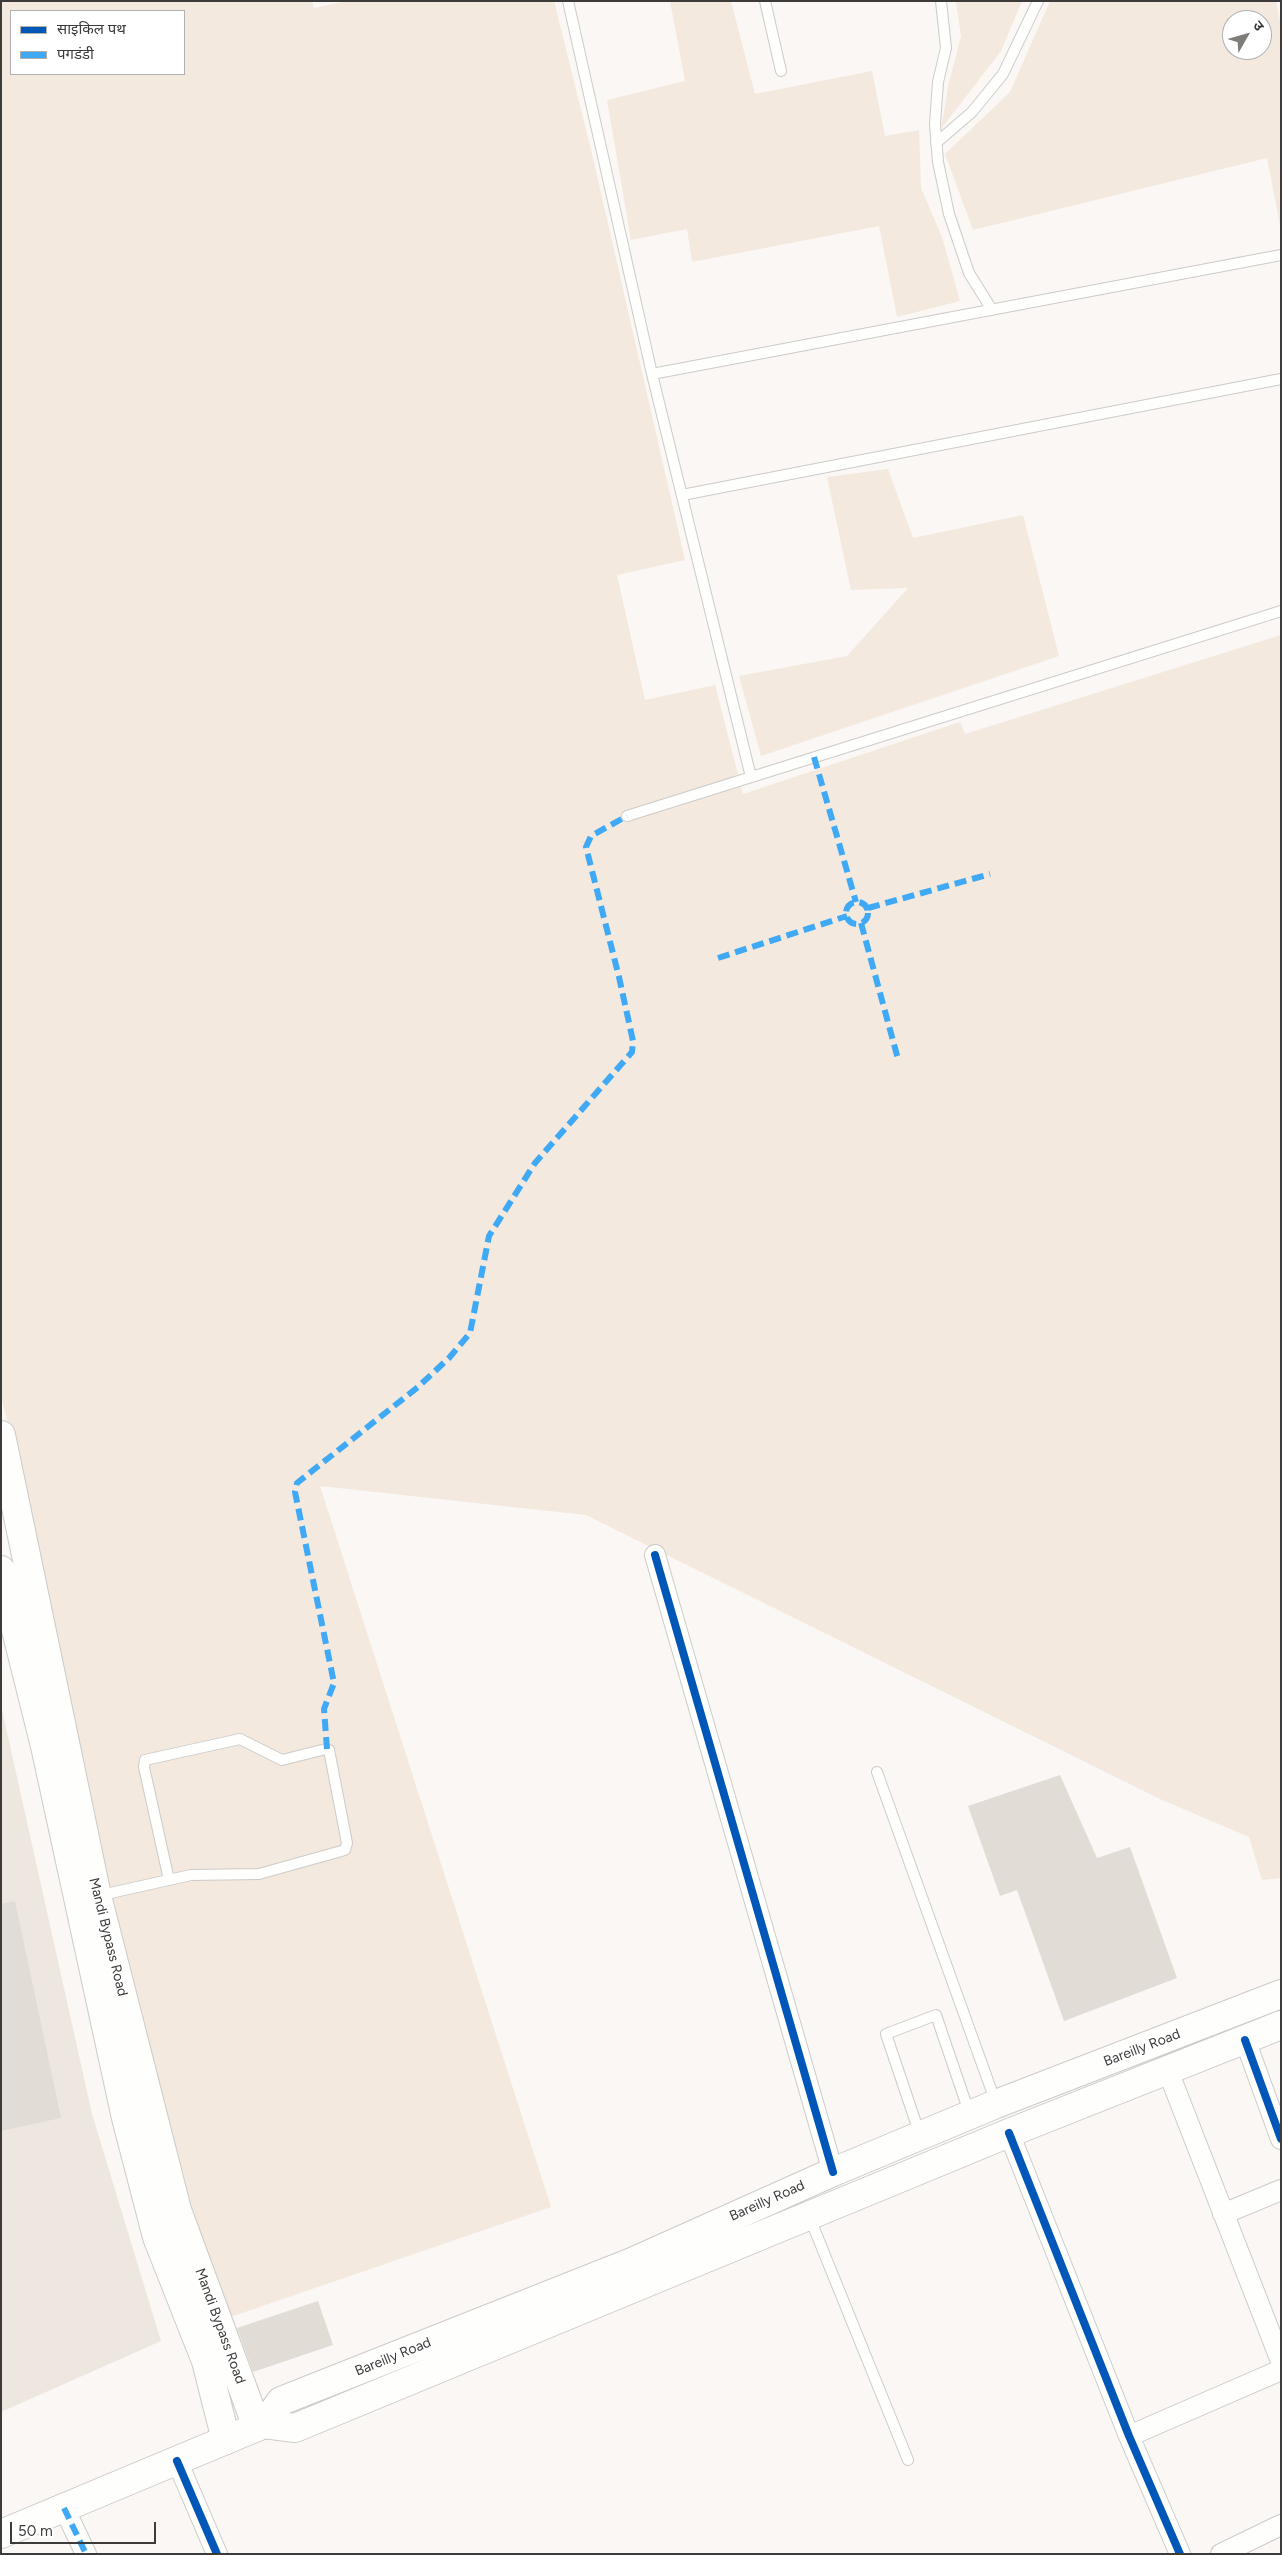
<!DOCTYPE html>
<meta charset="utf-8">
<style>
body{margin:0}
#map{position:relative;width:1282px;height:2555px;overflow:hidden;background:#faf7f4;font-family:Figtree,"Noto Sans Devanagari",sans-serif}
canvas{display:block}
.frame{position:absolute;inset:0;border:2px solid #3d3b39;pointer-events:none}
.legend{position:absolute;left:10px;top:10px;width:175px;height:65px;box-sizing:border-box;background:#fff;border:1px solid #b1b1b0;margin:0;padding:6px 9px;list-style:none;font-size:15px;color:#3d3b39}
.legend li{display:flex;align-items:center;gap:10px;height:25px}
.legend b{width:25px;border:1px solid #b1b1b0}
.north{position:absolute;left:1222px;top:10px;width:50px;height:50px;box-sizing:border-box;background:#fff;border:1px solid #b1b1b0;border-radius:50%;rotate:52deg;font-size:14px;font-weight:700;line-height:20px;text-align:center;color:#3d3b39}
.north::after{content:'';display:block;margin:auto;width:18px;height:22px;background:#7f7d7a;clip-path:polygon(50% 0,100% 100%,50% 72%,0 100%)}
.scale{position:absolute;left:10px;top:2522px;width:146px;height:22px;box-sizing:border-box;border:2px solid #3d3b39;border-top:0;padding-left:6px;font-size:15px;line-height:18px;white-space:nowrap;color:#3d3b39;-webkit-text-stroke:4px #fff;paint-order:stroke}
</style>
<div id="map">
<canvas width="1282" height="2555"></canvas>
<div class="frame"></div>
<ul class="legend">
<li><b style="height:6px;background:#0057b8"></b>साइकिल पथ</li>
<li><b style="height:6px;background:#3fa9f5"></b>पगडंडी</li>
</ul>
<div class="north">उ</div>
<div class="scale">50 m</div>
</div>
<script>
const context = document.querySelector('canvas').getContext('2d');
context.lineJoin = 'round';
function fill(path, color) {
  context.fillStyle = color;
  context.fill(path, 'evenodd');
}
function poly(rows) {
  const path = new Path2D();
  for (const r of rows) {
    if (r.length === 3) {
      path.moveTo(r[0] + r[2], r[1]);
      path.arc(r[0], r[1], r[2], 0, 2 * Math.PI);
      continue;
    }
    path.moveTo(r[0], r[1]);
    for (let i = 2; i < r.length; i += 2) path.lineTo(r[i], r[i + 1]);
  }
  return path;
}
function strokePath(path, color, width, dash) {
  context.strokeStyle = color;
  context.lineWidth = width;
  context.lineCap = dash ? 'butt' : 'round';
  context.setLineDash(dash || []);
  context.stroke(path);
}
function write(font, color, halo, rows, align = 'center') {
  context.font = font + ' Figtree,sans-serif';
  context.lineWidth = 4;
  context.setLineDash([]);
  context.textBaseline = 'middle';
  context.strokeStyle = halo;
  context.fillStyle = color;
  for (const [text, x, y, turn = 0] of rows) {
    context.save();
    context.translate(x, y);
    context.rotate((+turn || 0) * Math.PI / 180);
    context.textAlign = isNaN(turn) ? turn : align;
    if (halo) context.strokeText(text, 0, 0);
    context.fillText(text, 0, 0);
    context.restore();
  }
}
fill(poly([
 [1,1705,92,2114,161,2341,1,2412]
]), '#eee7e0');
fill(poly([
 [1,1,312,1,314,8,347,1,554,1,593,158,685,560,617,575,645,700,715,685,743,794,960,722,965,734,1281,635,1281,1878,1262,1880,1249,1837,1160,1799,586,1515,320,1486,551,2207,216,2322,135,2007,34,1531,1,1395],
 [11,11,184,11,184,74,11,74],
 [670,1,731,1,755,94,872,71,885,136,919,130,921,188,942,237,960,301,897,317,879,226,692,262,687,229,631,240,607,100,685,81],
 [956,1,1022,1,1001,51,941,129,948,87,961,36],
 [1050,1,1276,1,1281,25,1281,230,1267,158,973,230,945,154,1010,92],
 [1232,20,1262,20,1262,50,1232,50],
 [888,469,913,538,1023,515,1059,656,761,756,739,676,847,656,908,588,851,590,827,477]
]), '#f3e9de');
fill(poly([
 [1060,1775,1097,1858,1130,1847,1177,1978,1064,2021,1017,1890,1000,1896,968,1806],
 [15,1901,61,2118,1,2131,1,1904],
 [318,2301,333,2345,253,2372,237,2328]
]), '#e2dcd6');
const lane = poly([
 [568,1,652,374,751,777],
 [765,1,781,71],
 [941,1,946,48,938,82,935,124,938,162,949,214,969,273,992,310],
 [936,143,972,112,1003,74,1038,1],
 [652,374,1281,255],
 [682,495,1281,379],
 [627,816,1281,611],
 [877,1772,996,2103],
 [97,1896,191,1875,259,1874,345,1850,347,1843,329,1750,326,1749,282,1760,240,1739,145,1760,144,1767,169,1880],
 [920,2135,886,2034,936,2015,970,2115],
 [809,2216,908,2460]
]);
const street = poly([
 [655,1555,833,2172],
 [1245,2040,1281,2139],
 [1168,2071,1281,2361],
 [1009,2133,1129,2436,1180,2554],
 [1223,2214,1281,2190],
 [1129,2436,1281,2370],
 [177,2461,217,2554],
 [64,2508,86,2554],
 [1221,2554,1281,2525]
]);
const secondary = poly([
 [1,1435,97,1896,177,2210,257,2427],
 [1,1570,45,1746,126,2118,157,2237,206,2361,226,2440]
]);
const highway = poly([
 [264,2424,295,2428,1009,2133,1281,2025],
 [1,2534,257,2427,264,2424,281,2401,632,2262,833,2172,996,2104,1281,1994]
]);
strokePath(lane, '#cdcbc9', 12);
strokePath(street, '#cdcbc9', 22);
strokePath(secondary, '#cdcbc9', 30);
strokePath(highway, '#cdcbc9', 30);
strokePath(lane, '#fefefd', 10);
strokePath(street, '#fefefd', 20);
strokePath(secondary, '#fefefd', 28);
strokePath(highway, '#fefefd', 28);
strokePath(poly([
 [814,757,856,902],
 [857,913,11],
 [868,908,990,874],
 [861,923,898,1059],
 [718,958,847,916],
 [327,1749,324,1709,334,1683,295,1492,297,1483,418,1387,449,1358,470,1333,489,1236,535,1163,632,1052,633,1041,619,977,586,847,591,836,627,816],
 [64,2508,86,2554]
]), '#3fa9f5', 6, [12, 6]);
strokePath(poly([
 [655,1555,833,2172],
 [1245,2040,1281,2139],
 [1009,2133,1129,2436,1180,2554],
 [177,2461,217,2554]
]), '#0057b8', 8);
write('14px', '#3d3b39', '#fff', [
 ["Mandi Bypass Road",108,1937,76],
 ["Bareilly Road",1142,2048,-21],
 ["Bareilly Road",767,2201,-24],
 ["Mandi Bypass Road",220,2326,70],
 ["Bareilly Road",393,2357,-22]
]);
</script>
